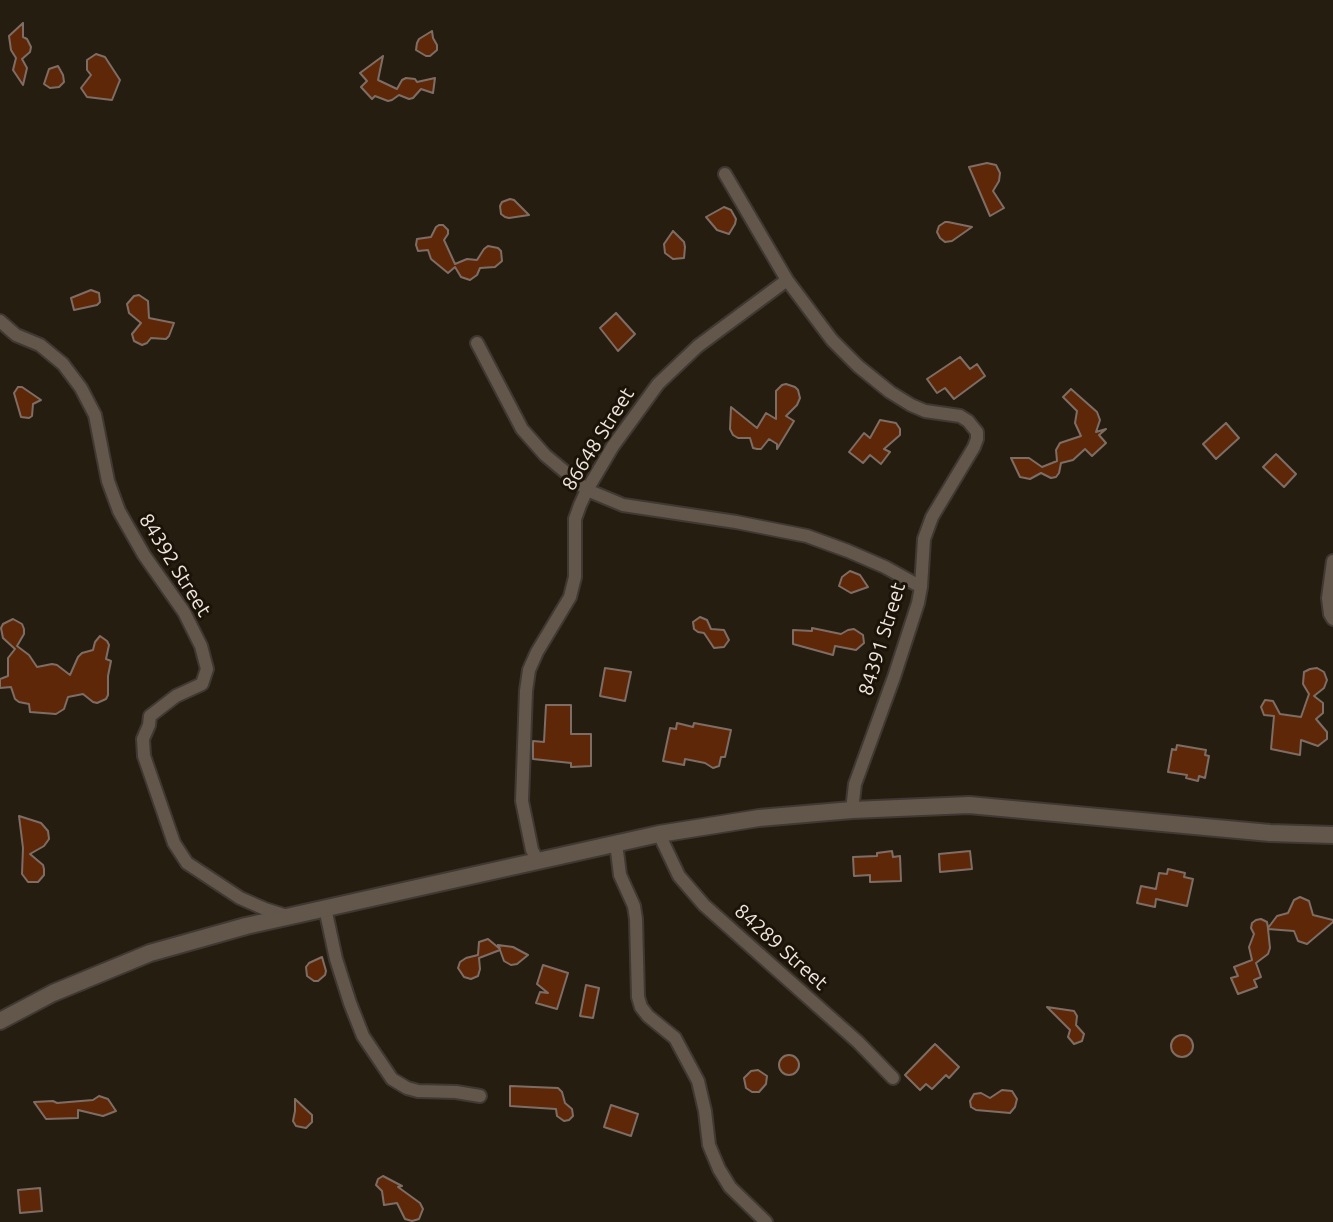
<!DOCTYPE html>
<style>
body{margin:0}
canvas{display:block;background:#261d11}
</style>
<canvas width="1333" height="1222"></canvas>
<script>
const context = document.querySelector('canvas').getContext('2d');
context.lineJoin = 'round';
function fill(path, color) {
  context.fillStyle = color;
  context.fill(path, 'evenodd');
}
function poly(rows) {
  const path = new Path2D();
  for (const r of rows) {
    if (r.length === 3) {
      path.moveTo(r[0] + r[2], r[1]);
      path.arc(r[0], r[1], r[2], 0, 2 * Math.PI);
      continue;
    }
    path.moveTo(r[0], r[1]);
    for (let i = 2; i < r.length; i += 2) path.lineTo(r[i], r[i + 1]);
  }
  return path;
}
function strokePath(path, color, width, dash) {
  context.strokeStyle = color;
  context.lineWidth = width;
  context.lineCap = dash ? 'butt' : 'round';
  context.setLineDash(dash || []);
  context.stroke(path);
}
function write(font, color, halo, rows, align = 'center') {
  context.font = font + ' Ubuntu,sans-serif';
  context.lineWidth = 6;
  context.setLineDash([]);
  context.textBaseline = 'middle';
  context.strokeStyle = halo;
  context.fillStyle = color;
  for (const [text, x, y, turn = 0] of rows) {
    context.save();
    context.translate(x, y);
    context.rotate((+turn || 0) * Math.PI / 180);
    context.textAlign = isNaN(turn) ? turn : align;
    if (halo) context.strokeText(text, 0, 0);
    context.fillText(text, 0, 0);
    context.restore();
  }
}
const building = poly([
 [23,23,23,37,27,39,31,47,30,52,22,59,27,68,23,85,13,70,16,58,11,50,9,36,23,23],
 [432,31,433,38,437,45,437,50,430,56,426,56,416,50,417,43,419,39,432,31],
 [96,54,105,57,120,80,112,100,87,97,81,88,91,75,87,70,87,60,96,54],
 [383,56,378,80,397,89,402,80,406,78,415,79,417,82,435,78,433,93,421,89,413,98,409,99,399,95,392,100,388,101,375,96,372,99,361,87,367,81,360,73,383,56],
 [58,66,63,75,64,82,59,87,50,88,44,84,49,69,58,66],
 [987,163,996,165,1000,173,999,181,993,191,1004,208,990,216,969,167,987,163],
 [510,199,514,200,529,215,509,218,505,217,501,214,500,206,502,202,510,199],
 [724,207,731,210,736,219,735,224,729,234,717,230,706,217,724,207],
 [945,222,948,222,972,227,952,241,945,242,940,238,937,232,939,226,945,222],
 [439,225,443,225,448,230,448,234,444,240,455,264,467,259,477,260,484,249,488,246,498,248,501,251,502,261,495,267,480,268,477,275,470,280,461,277,455,267,448,273,431,259,428,250,418,251,416,245,417,239,431,237,436,227,439,225],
 [673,231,684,242,685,247,684,258,673,259,665,253,664,244,673,231],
 [91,290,99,293,100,302,97,305,74,310,71,298,91,290],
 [139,295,148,301,149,318,174,323,169,336,166,339,151,338,147,343,142,345,134,341,132,334,141,323,129,313,127,304,134,296,139,295],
 [616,313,635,334,618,351,600,328,616,313],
 [960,357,970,369,977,364,985,376,954,399,945,388,937,393,927,379,960,357],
 [786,384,795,387,798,390,800,398,797,405,786,416,794,421,777,449,777,444,769,439,761,449,757,449,753,448,750,438,738,438,733,435,730,429,731,407,757,428,766,413,776,419,776,391,782,385,786,384],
 [18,387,22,387,41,400,33,404,32,416,29,418,21,417,14,393,18,387],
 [1071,389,1097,412,1100,420,1096,432,1106,429,1099,435,1106,443,1092,456,1085,449,1073,460,1061,463,1059,473,1056,477,1051,478,1041,473,1030,479,1020,477,1011,458,1029,458,1042,467,1057,461,1056,450,1060,443,1081,436,1075,423,1077,411,1063,397,1071,389],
 [880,420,896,423,900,429,900,435,884,449,890,452,881,464,870,455,863,463,849,452,864,433,870,438,880,420],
 [1226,423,1239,438,1216,459,1203,444,1226,423],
 [1276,454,1296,474,1284,487,1263,467,1276,454],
 [850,571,860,575,868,587,851,593,839,586,842,577,850,571],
 [700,617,707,620,711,629,724,630,729,640,724,647,714,648,704,633,698,632,694,629,693,622,700,617],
 [13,619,22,624,24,629,24,634,17,646,29,655,37,667,52,664,57,665,70,675,78,657,82,653,93,650,95,642,100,636,107,641,109,645,106,659,111,661,108,676,108,695,106,699,97,703,93,702,83,694,68,697,64,709,56,714,30,712,29,704,19,702,15,699,11,687,0,688,0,679,8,676,8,658,15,649,3,638,1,628,3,624,13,619],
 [812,628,841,634,848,630,854,629,863,635,864,643,856,650,835,646,833,655,793,644,793,630,812,631,812,628],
 [605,668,631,672,625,701,600,696,605,668],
 [1317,668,1324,672,1327,680,1324,688,1314,696,1323,703,1323,713,1316,719,1327,732,1327,739,1318,746,1301,740,1300,755,1271,749,1274,716,1264,715,1261,707,1265,700,1273,701,1280,714,1301,717,1309,694,1303,684,1304,672,1310,669,1317,668],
 [546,705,571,705,571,734,591,734,591,766,571,767,571,763,533,759,533,741,544,742,546,705],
 [677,723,693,727,694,723,731,730,725,757,721,757,719,766,713,768,705,763,685,759,684,765,663,761,670,728,676,729,677,723],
 [1177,745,1206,750,1205,755,1209,756,1205,778,1199,776,1198,781,1186,778,1187,775,1168,772,1172,749,1176,750,1177,745],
 [19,816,41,823,48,831,49,839,44,846,30,854,43,865,44,869,44,875,38,882,28,882,22,874,23,848,19,816],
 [892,851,893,857,900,856,901,881,870,882,870,875,854,876,853,857,877,856,877,853,892,851],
 [970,851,972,869,940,872,939,854,970,851],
 [1168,869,1185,873,1184,877,1193,879,1187,906,1156,899,1155,907,1137,903,1141,886,1156,889,1159,873,1167,874,1168,869],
 [1300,897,1309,901,1313,915,1333,920,1333,922,1307,944,1298,941,1294,931,1268,929,1270,948,1268,954,1256,963,1261,977,1254,980,1257,987,1238,994,1231,978,1238,976,1234,967,1252,960,1249,947,1254,934,1251,928,1252,923,1256,920,1261,919,1267,922,1268,928,1277,916,1288,913,1294,900,1300,897],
 [488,939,500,949,498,945,513,947,528,955,517,964,511,965,504,961,500,950,479,958,480,969,478,976,471,979,464,977,458,968,460,962,466,958,478,955,479,942,488,939],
 [322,957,326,971,325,975,318,981,314,981,307,976,306,967,309,963,322,957],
 [543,965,568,973,557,1009,536,1003,540,992,548,993,537,984,543,965],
 [586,985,599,988,593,1018,580,1016,586,985],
 [1047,1007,1074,1011,1077,1016,1076,1025,1084,1034,1082,1041,1074,1044,1068,1037,1070,1030,1047,1007],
 [1182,1046,11],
 [935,1044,959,1067,949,1078,946,1075,932,1089,926,1084,920,1090,905,1075,935,1044],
 [789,1065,10],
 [758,1070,767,1076,766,1084,759,1092,752,1092,746,1088,744,1078,751,1071,758,1070],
 [510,1086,558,1088,562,1092,565,1103,572,1109,573,1116,569,1120,564,1121,557,1116,556,1109,510,1106,510,1086],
 [1002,1090,1012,1091,1017,1099,1015,1107,1010,1113,976,1110,971,1107,970,1101,974,1094,981,1093,990,1098,1002,1090],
 [99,1096,108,1099,116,1111,103,1116,78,1110,78,1118,46,1119,34,1102,53,1101,57,1103,93,1100,99,1096],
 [295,1099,312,1115,312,1122,306,1128,296,1126,293,1121,295,1111,295,1099],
 [611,1105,638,1114,631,1136,604,1127,611,1105],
 [383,1176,402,1186,398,1187,420,1203,423,1209,419,1219,412,1221,405,1219,397,1203,384,1205,382,1191,376,1185,378,1179,383,1176],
 [40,1188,42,1211,20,1213,18,1190,40,1188]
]);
fill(building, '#5d2708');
strokePath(building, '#7e6d65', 2);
const minor = poly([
 [725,174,787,280,832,340,858,366,890,392,911,405,925,411,960,416,968,421,977,432,977,439,974,447,932,517,924,539,921,587,918,603,894,677,855,784,852,810],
 [0,321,16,335,40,345,63,364,81,388,95,415,108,481,119,511,144,555,184,612,201,646,207,669,202,684,176,696,150,716,149,725,143,739,144,756,174,843,187,863,240,898,265,909,287,916],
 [477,343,522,429,545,455,587,490,623,505,736,522,807,536,848,551,885,567,921,587],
 [1333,561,1328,598,1330,614,1333,619],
 [659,834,679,876,704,905,858,1042,893,1078],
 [616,843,620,875,634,906,636,919,638,997,641,1007,648,1016,675,1038,698,1081,705,1111,709,1145,719,1169,730,1187,766,1222],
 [538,861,532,850,522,801,526,691,529,670,537,652,570,597,575,577,575,519,580,505,587,490,613,446,658,384,698,346,787,280],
 [325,908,336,959,350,1003,363,1036,392,1079,407,1088,418,1091,456,1092,480,1096]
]);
const tertiary = poly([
 [0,1021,53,993,150,953,246,926,659,834,759,818,852,810,969,805,1270,833,1333,835]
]);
strokePath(minor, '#403832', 16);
strokePath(tertiary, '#403832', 20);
strokePath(minor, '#62574a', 12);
strokePath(tertiary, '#62574a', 16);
write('20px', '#efe8e0', '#1c1308', [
 ["86648 Street",598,439,-58],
 ["84392 Street",175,565,58],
 ["84391 Street",882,639,-73],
 ["84289 Street",781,947,42]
]);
</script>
